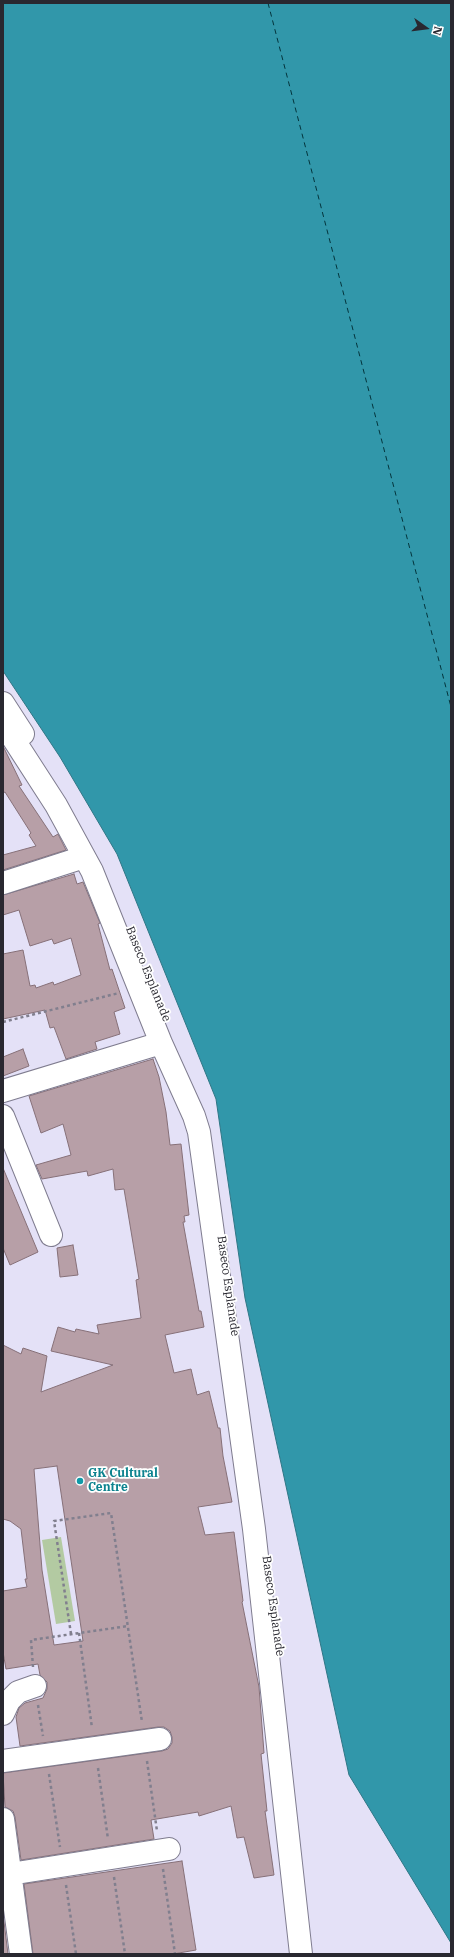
<!DOCTYPE html>
<style>
body{margin:0}
#map{position:relative;width:454px;height:1957px;overflow:hidden;background:#e4e1f7;font-family:"IBM Plex Serif",serif}
canvas{display:block}
.frame{position:absolute;inset:0;border:4px solid #292830;pointer-events:none}
.north{position:absolute;left:406px;top:8px;width:40px;height:40px;-webkit-text-stroke:3px #fff;paint-order:stroke;rotate:104deg;font-size:11px;font-weight:700;line-height:16px;text-align:center;color:#292830}
.north::after{content:'';display:block;margin:auto;width:14px;height:18px;background:#292830;clip-path:polygon(50% 0,100% 100%,50% 72%,0 100%)}
</style>
<div id="map">
<canvas width="454" height="1957"></canvas>
<div class="frame"></div>
<div class="north">N</div>
</div>
<script>
const context = document.querySelector('canvas').getContext('2d');
context.lineJoin = 'round';
function fill(path, color) {
  context.fillStyle = color;
  context.fill(path, 'evenodd');
}
function poly(rows) {
  const path = new Path2D();
  for (const r of rows) {
    path.moveTo(r[0], r[1]);
    for (let i = 2; i < r.length; i += 2) path.lineTo(r[i], r[i + 1]);
  }
  return path;
}
function strokePath(path, color, width, dash) {
  context.strokeStyle = color;
  context.lineWidth = width;
  context.lineCap = dash ? 'butt' : 'round';
  context.setLineDash(dash || []);
  context.stroke(path);
}
function write(font, color, halo, rows, align = 'center') {
  context.font = font + ' "IBM Plex Serif",serif';
  context.lineWidth = 3.5;
  context.setLineDash([]);
  context.textBaseline = 'middle';
  context.strokeStyle = halo;
  context.fillStyle = color;
  for (const [text, x, y, turn = 0] of rows) {
    context.save();
    context.translate(x, y);
    context.rotate((+turn || 0) * Math.PI / 180);
    context.textAlign = isNaN(turn) ? turn : align;
    if (halo) context.strokeText(text, 0, 0);
    context.fillText(text, 0, 0);
    context.restore();
  }
}
fill(poly([
 [61,1537,75,1621,56,1624,42,1540]
]), '#b3caa2');
const water = poly([
 [3,3,451,3,451,1943,349,1775,245,1298,216,1099,117,854,60,757,3,671,3,3]
]);
fill(water, '#3197aa');
strokePath(water, '#2f7685', 1);
strokePath(poly([
 [268,3,451,707]
]), '#03343c', 1, [5, 4]);
const building = poly([
 [3,746,22,785,19,786,53,837,58,834,66,850,3,870,3,855,36,846,29,835,31,833,5,792,3,793,3,746],
 [74,874,77,884,83,882,100,923,98,924,110,970,112,969,125,1008,114,1012,120,1034,95,1042,97,1049,66,1059,54,1027,50,1028,45,1010,3,1019,3,954,23,950,30,986,35,985,36,988,53,982,54,985,81,975,71,938,54,944,52,939,30,946,19,910,3,915,3,895,74,874],
 [23,1049,29,1066,3,1076,3,1057,23,1049],
 [153,1059,159,1077,166,1112,170,1145,181,1144,189,1215,184,1216,185,1222,183,1222,199,1311,201,1311,204,1327,165,1335,174,1373,191,1369,197,1395,209,1391,218,1428,220,1428,223,1456,232,1502,198,1507,205,1535,234,1532,243,1601,242,1602,259,1687,264,1753,261,1754,267,1811,265,1811,274,1875,254,1878,244,1837,237,1838,231,1806,199,1816,198,1812,151,1820,154,1839,21,1860,15,1817,13,1811,5,1807,3,1773,162,1751,168,1749,172,1743,172,1737,170,1731,164,1727,158,1727,20,1746,16,1717,19,1708,25,1703,43,1698,47,1689,47,1682,40,1675,38,1664,6,1669,3,1652,3,1591,27,1587,25,1579,27,1579,21,1529,10,1521,3,1519,3,1345,21,1354,23,1348,47,1356,41,1392,113,1365,51,1351,58,1327,75,1332,76,1329,99,1334,97,1325,141,1318,136,1280,139,1279,124,1189,115,1190,113,1169,88,1176,87,1171,42,1179,36,1165,71,1155,63,1124,41,1133,29,1096,153,1059],
 [57,1466,83,1641,54,1645,42,1570,34,1469,57,1466],
 [3,1168,38,1252,10,1265,3,1248,3,1168],
 [73,1245,78,1275,60,1277,57,1248,73,1245],
 [182,1861,196,1950,173,1954,33,1954,24,1884,182,1861],
 [3,1914,8,1954,3,1954,3,1914]
]);
fill(building, '#b79fa7');
strokePath(building, '#867078', 1);
const minor = poly([
 [3,703,23,734],
 [3,723,56,805,92,871,161,1043,194,1116,199,1132,254,1529,301,1954],
 [3,883,84,857],
 [3,1091,161,1043],
 [3,1116,51,1235],
 [3,1714,9,1701,18,1692,35,1686],
 [3,1761,160,1739],
 [3,1819,21,1954],
 [10,1874,169,1849]
]);
strokePath(minor, '#7f7c8f', 24);
strokePath(poly([
 [3,1022,119,993],
 [79,1633,92,1728],
 [71,1634,54,1521,111,1513,142,1722],
 [33,1667,31,1640,128,1626],
 [38,1705,43,1736],
 [147,1761,157,1831],
 [98,1768,108,1839],
 [49,1774,60,1847],
 [163,1869,175,1954],
 [114,1877,125,1954],
 [66,1885,76,1954]
]), '#817f8e', 2.5, [3, 3]);
strokePath(minor, '#fff', 22);
for (const [x, y, r, color] of [
 [80,1481,4,"#0f9aa8"]
]) {
  const dot = new Path2D();
  dot.arc(x, y, r, 0, 2 * Math.PI);
  context.fillStyle = color;
  context.fill(dot);
  strokePath(dot, '#fff', 1.5);
}
write('12px', '#292830', '#fff', [
 ["Baseco Esplanade",148,974,68],
 ["Baseco Esplanade",228,1286,82],
 ["Baseco Esplanade",273,1606,82]
]);
write('bold 12px', '#0d838f', '#fff', [
 ["GK Cultural",88,1474],
 ["Centre",88,1488]
], 'left');
</script>
